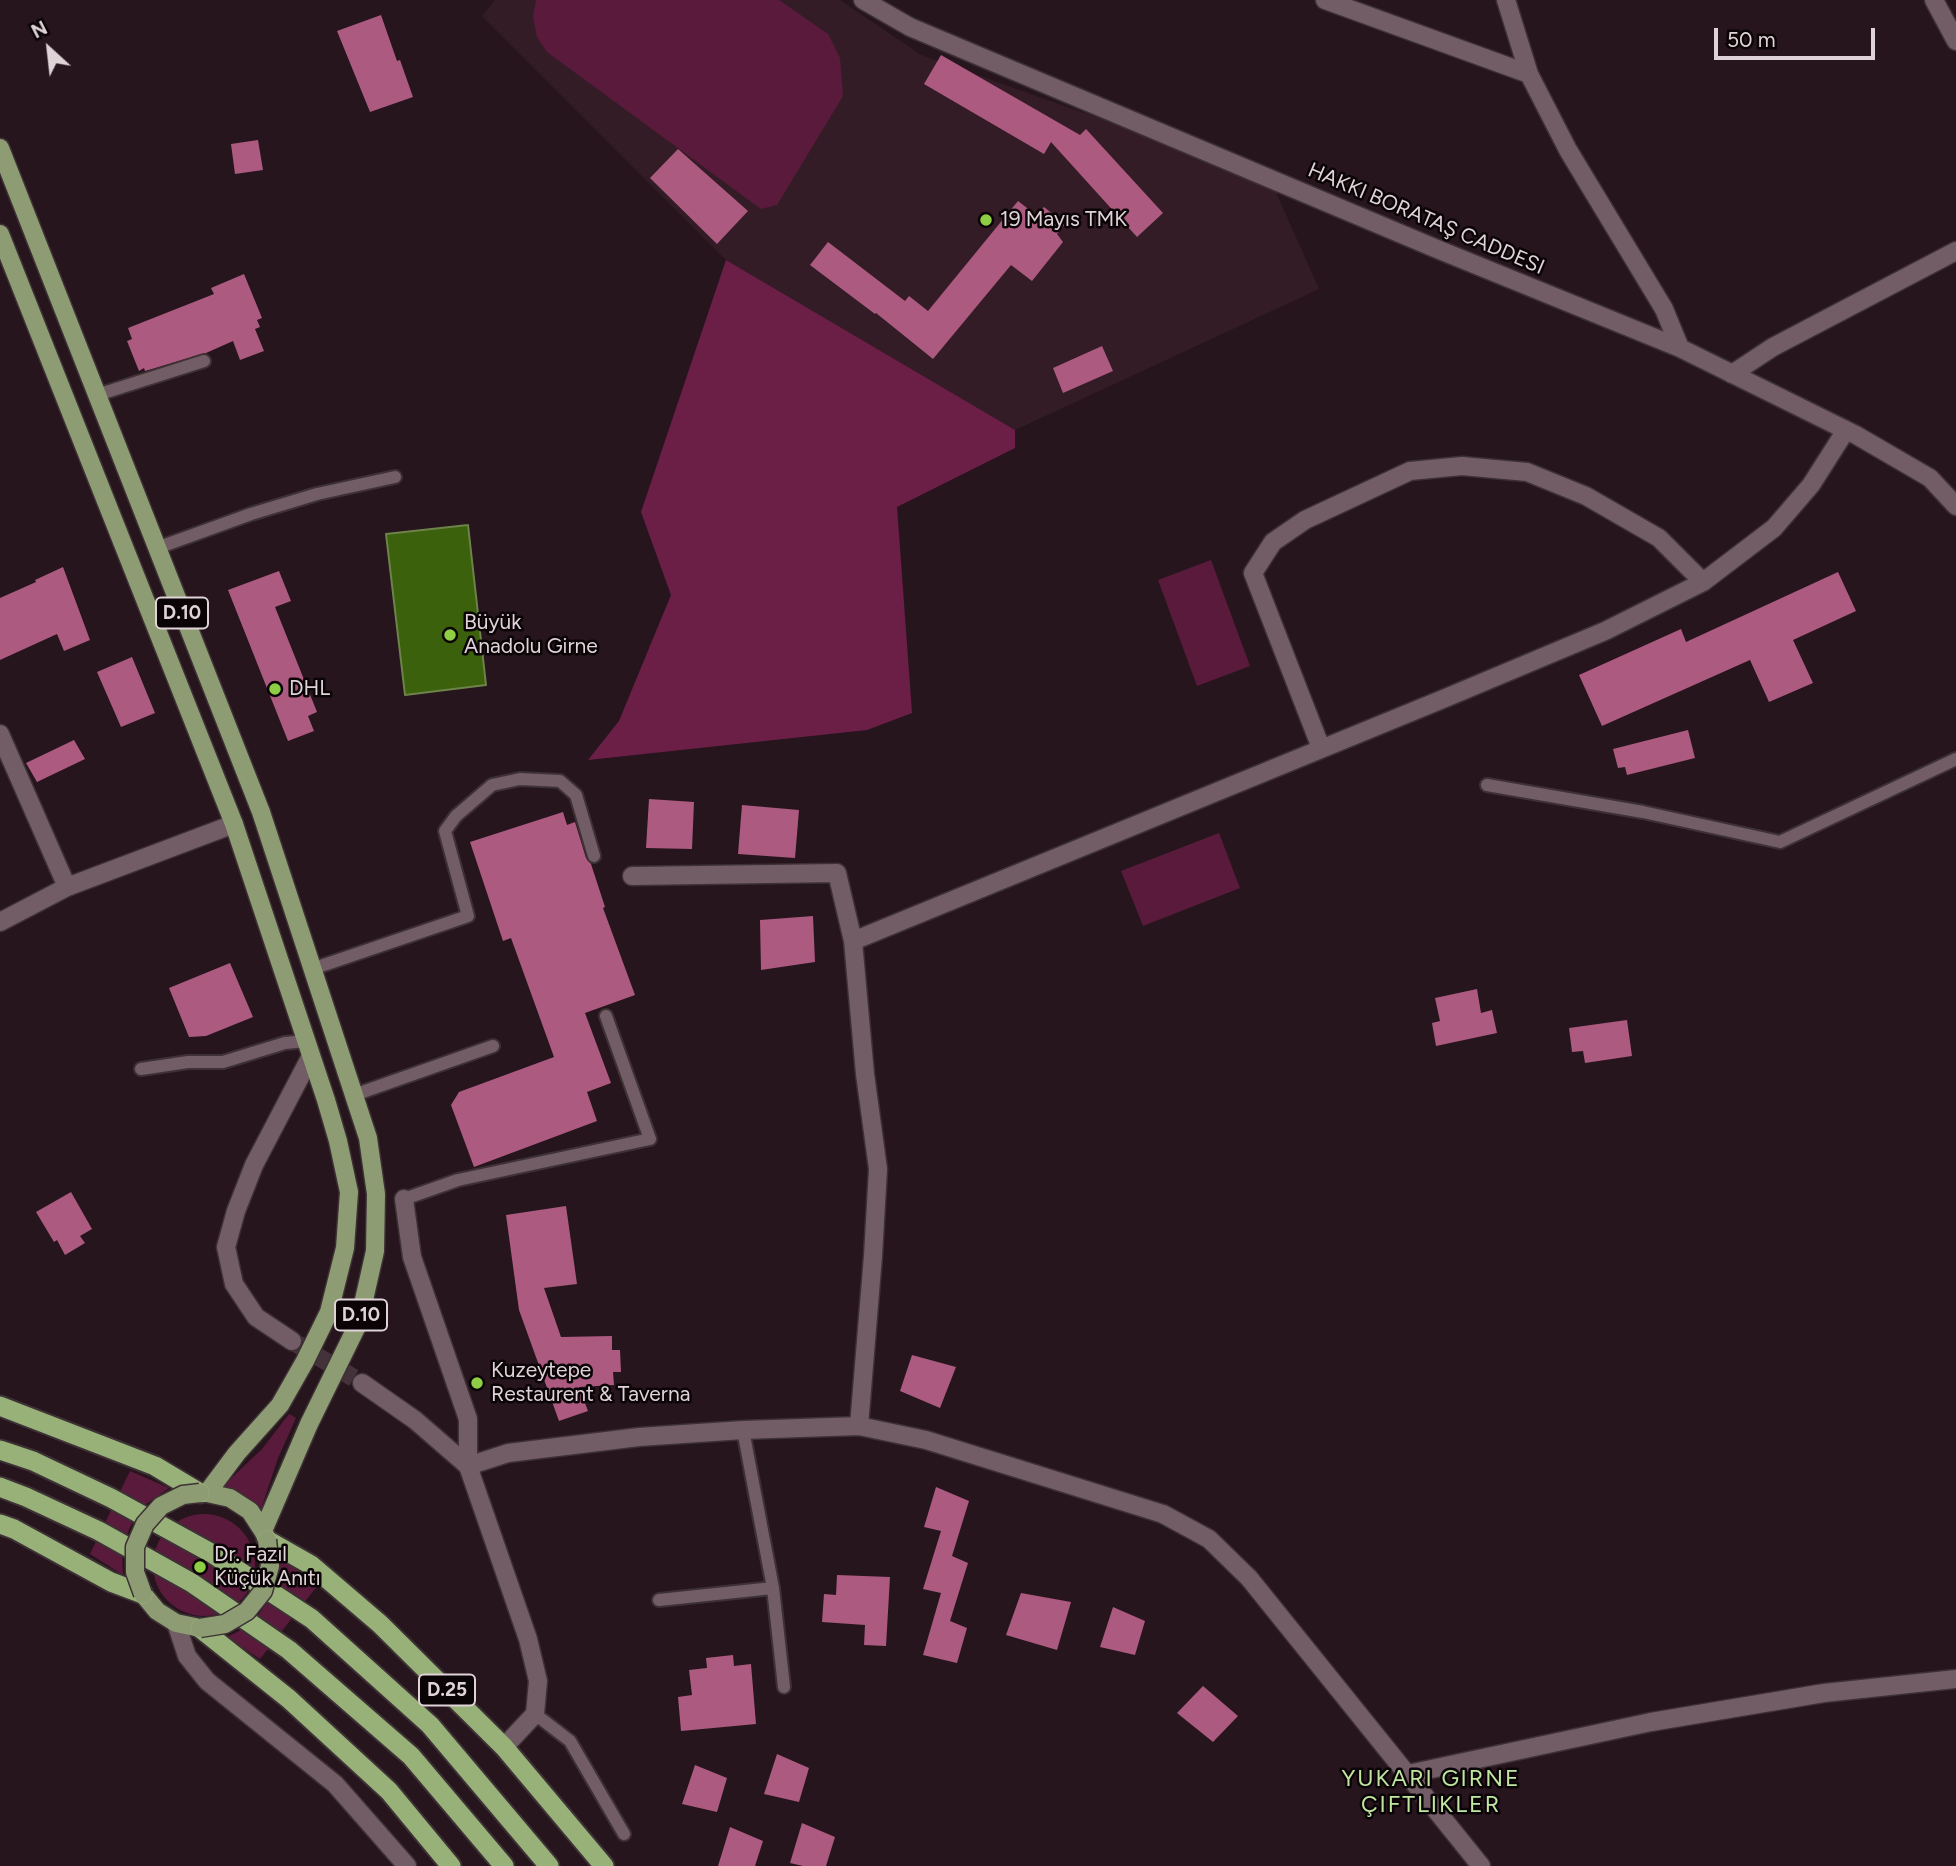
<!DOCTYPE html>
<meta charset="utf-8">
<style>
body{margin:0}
#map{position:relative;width:1956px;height:1866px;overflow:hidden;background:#27151d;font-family:Figtree,sans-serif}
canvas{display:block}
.north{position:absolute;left:14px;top:14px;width:70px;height:70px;-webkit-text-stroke:5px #0b0407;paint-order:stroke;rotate:333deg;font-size:19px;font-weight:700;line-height:28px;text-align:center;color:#dfd3d8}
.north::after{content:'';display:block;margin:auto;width:24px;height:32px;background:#dfd3d8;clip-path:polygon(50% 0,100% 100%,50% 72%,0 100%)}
.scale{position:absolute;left:1714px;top:28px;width:161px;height:32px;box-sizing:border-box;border:4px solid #dfd3d8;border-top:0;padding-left:9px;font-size:21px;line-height:24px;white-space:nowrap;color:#dfd3d8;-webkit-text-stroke:5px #0b0407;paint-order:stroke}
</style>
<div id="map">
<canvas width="1956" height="1866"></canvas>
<div class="north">N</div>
<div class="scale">50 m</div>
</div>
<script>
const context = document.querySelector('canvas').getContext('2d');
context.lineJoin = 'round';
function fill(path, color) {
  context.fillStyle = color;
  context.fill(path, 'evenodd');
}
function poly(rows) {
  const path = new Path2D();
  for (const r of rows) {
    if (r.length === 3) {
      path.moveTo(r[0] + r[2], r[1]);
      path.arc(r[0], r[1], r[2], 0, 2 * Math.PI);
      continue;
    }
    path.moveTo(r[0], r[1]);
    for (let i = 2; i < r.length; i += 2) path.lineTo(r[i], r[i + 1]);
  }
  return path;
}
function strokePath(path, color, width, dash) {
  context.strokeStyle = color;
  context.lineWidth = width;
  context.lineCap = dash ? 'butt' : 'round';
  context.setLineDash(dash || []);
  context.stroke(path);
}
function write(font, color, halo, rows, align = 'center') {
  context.font = font + ' Figtree,sans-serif';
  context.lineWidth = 5;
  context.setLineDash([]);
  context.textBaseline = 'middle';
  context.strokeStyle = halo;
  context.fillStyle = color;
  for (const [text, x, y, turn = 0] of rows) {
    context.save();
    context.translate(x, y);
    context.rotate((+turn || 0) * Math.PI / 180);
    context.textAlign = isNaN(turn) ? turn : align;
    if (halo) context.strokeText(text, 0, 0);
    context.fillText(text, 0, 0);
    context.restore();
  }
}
fill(poly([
 [495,0,840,0,921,55,1270,179,1319,289,1015,430,726,260,482,16]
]), '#341c26');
fill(poly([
 [536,0,779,0,828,34,840,58,843,96,777,205,761,209,547,52,537,37,533,17],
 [1211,560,1250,666,1197,686,1158,580],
 [1219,833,1240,888,1143,926,1121,871],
 [289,1414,296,1418,278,1458,261,1509,223,1486,262,1449],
 [130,1471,169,1488,142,1507,129,1529,122,1550,123,1575,90,1554],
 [204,1565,51],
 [281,1556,318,1585,260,1659,227,1637,239,1631,257,1617,269,1599,278,1578]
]), '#5a1a3b');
fill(poly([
 [726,260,1015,430,1015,448,897,507,912,713,867,730,588,760,619,721,671,595,641,512]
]), '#6b1f47');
const water = poly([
 [468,525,486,685,405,695,386,534,468,525]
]);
fill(water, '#3c610d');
strokePath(water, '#6d834a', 2);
fill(poly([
 [381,15,397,61,400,60,413,97,370,112,337,31],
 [941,55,1080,135,1086,129,1163,213,1137,237,1051,142,1044,154,924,84],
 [258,140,263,170,235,174,231,144],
 [678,149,748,211,717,244,650,178],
 [1018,201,1036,215,1044,207,1065,224,1057,234,1063,242,1032,281,1011,265,933,359,876,313,875,314,810,265,828,242,905,301,909,296,928,311],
 [244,274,262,318,257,320,260,327,255,329,264,351,240,360,233,341,206,353,145,371,144,368,139,371,127,341,132,339,128,328,214,294,211,288],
 [1102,346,1113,371,1063,393,1053,368],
 [63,567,90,640,64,651,57,634,0,660,0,598,36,582,35,580],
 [279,571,291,601,275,607,317,712,308,716,314,731,288,741,228,590],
 [1838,572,1856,611,1793,640,1813,683,1769,702,1750,660,1602,726,1579,675,1681,629,1686,642],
 [132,657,155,713,121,727,97,672],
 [1688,730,1695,758,1627,775,1625,767,1618,768,1613,749],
 [74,740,85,759,37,782,26,763],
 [649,799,694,802,692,849,646,848],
 [742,805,799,810,795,858,738,854],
 [563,812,567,825,575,822,586,858,591,864,605,907,603,908,635,995,585,1013,611,1083,587,1092,597,1121,474,1167,451,1105,459,1092,554,1057,511,938,503,941,470,842],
 [813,916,815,962,761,970,760,920],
 [230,963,253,1017,206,1036,189,1037,169,988],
 [1477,989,1481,1013,1492,1010,1497,1033,1436,1046,1432,1023,1440,1021,1435,998],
 [1627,1020,1632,1056,1585,1063,1583,1051,1572,1052,1569,1028],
 [71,1192,92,1229,80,1236,85,1243,65,1255,57,1240,54,1242,36,1212],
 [566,1206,577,1284,544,1288,561,1337,612,1336,612,1350,620,1350,621,1372,613,1372,614,1385,579,1387,588,1411,559,1421,519,1310,506,1215],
 [912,1355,956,1367,940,1408,900,1391],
 [936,1487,969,1501,952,1556,968,1563,950,1621,967,1628,957,1663,923,1655,941,1593,923,1589,941,1531,924,1527],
 [837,1575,890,1577,886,1646,864,1645,865,1625,822,1622,824,1594,836,1595],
 [1021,1593,1071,1602,1057,1650,1006,1635],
 [1113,1607,1145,1621,1135,1655,1100,1647],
 [733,1655,734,1666,751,1664,756,1724,681,1731,678,1697,692,1695,689,1670,707,1668,706,1658],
 [1203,1686,1238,1716,1213,1742,1177,1713],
 [777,1754,809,1768,799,1802,764,1794],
 [695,1765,727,1778,717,1812,682,1804],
 [802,1823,835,1837,826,1866,803,1866,790,1863],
 [730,1827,763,1841,755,1866,718,1866]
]), '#ac5a80');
strokePath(poly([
 [292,1341,362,1383]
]), '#433239', 18, [18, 9]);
const service = poly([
 [97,395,204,361],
 [157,548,251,514,317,494,395,477],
 [1487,785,1643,812,1780,842,1956,759],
 [312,969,468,916,445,831,456,816,492,785,520,779,560,781,576,795,594,856],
 [141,1069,188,1062,223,1062,285,1043,306,1041],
 [354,1095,493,1046],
 [404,1199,458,1180,650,1139,606,1016],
 [743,1430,773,1588,784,1687],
 [659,1600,773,1588],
 [535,1714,570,1741,624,1834]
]);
const minor = poly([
 [863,0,910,27,1437,249,1680,348,1856,435,1930,478,1956,506],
 [1325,0,1529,74],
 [1506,0,1529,74,1568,150,1664,309,1680,348],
 [1934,0,1956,41],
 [1732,374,1773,347,1956,251],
 [0,734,67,887],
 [1321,748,1253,573,1273,542,1305,520,1410,471,1462,466,1527,472,1586,496,1659,538,1703,582],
 [632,876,837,873,853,941,865,1074,878,1169,873,1256,859,1426],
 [0,922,67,887,234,824],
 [853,941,1443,699,1605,631,1703,582,1774,528,1811,485,1846,430],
 [404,1199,412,1257,468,1419,468,1466,528,1639,538,1681,535,1714,504,1747],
 [292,1341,256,1317,234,1284,226,1247,236,1211,254,1165,311,1056],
 [362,1383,415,1420,468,1466],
 [468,1466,508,1453,639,1437,743,1430,859,1426,926,1440,1163,1514,1209,1539,1249,1578,1481,1866],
 [176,1623,187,1656,207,1681,335,1784,407,1866],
 [1408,1774,1651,1722,1824,1693,1956,1679]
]);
const primary = poly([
 [0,148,261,812,368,1138,376,1194,375,1251,359,1322,309,1424,263,1531],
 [0,234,234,824,326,1100,338,1141,349,1192,345,1248,329,1312,305,1361,280,1405,237,1453,207,1493],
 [200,1493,207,1493,230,1498,250,1511,263,1531,267,1539],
 [143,1594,157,1611,176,1623,200,1628]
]);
const trunk = poly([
 [0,1406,155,1466,200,1493],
 [0,1450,33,1461,111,1498,213,1554,312,1619,430,1725,549,1866],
 [0,1487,26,1497,99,1531,192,1583,289,1650,411,1756,504,1866],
 [0,1524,14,1529,111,1582,143,1594],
 [267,1540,311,1565,380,1624,504,1747,604,1866],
 [200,1628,289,1699,389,1791,451,1866]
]);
strokePath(service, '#3d3135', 16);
strokePath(minor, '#3d3135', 21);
strokePath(primary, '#3d3135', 21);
strokePath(trunk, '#3d3135', 23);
strokePath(service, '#725c65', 12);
strokePath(minor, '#725c65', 18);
strokePath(primary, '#8e9c74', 18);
strokePath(trunk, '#97b179', 19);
const primaryBridge = poly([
 [143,1594,135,1572,135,1547,145,1524,161,1506,183,1495,200,1493],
 [200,1628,225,1624,247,1611,263,1591,270,1566,267,1540]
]);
strokePath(primaryBridge, '#3d3135', 21, []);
strokePath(primaryBridge, '#8e9c74', 18);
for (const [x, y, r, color] of [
 [986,220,7,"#8dce44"],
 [450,635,7,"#8dce44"],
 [275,689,7,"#8dce44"],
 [477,1383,7,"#8dce44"],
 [200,1567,7,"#8dce44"]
]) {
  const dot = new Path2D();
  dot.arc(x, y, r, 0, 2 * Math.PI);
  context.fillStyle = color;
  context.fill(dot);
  strokePath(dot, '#0b0407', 2.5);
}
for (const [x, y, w] of [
 [182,613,52],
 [361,1315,52],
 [447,1690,56]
]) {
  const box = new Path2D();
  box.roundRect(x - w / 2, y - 15.5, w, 31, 5);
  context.fillStyle = '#0b0407';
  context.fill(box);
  strokePath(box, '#dfd3d8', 2);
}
write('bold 19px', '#dfd3d8', null, [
 ["D.10",182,613],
 ["D.10",361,1315],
 ["D.25",447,1690]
]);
write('21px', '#dfd3d8', '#0b0407', [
 ["HAKKI BORATAŞ CADDESI",1426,219,23]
]);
write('21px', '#dfd3d8', '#0b0407', [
 ["19 Mayıs TMK",1000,220],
 ["Büyük",464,623],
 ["Anadolu Girne",464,647],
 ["DHL",289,689],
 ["Kuzeytepe",491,1371],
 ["Restaurent & Taverna",491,1395],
 ["Dr. Fazıl",214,1555],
 ["Küçük Anıtı",214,1579]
], 'left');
context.letterSpacing = '2px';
write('23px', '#c0e6a1', '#0b0407', [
 ["YUKARI GIRNE",1431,1779],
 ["ÇIFTLIKLER",1431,1805]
]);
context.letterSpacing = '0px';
</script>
